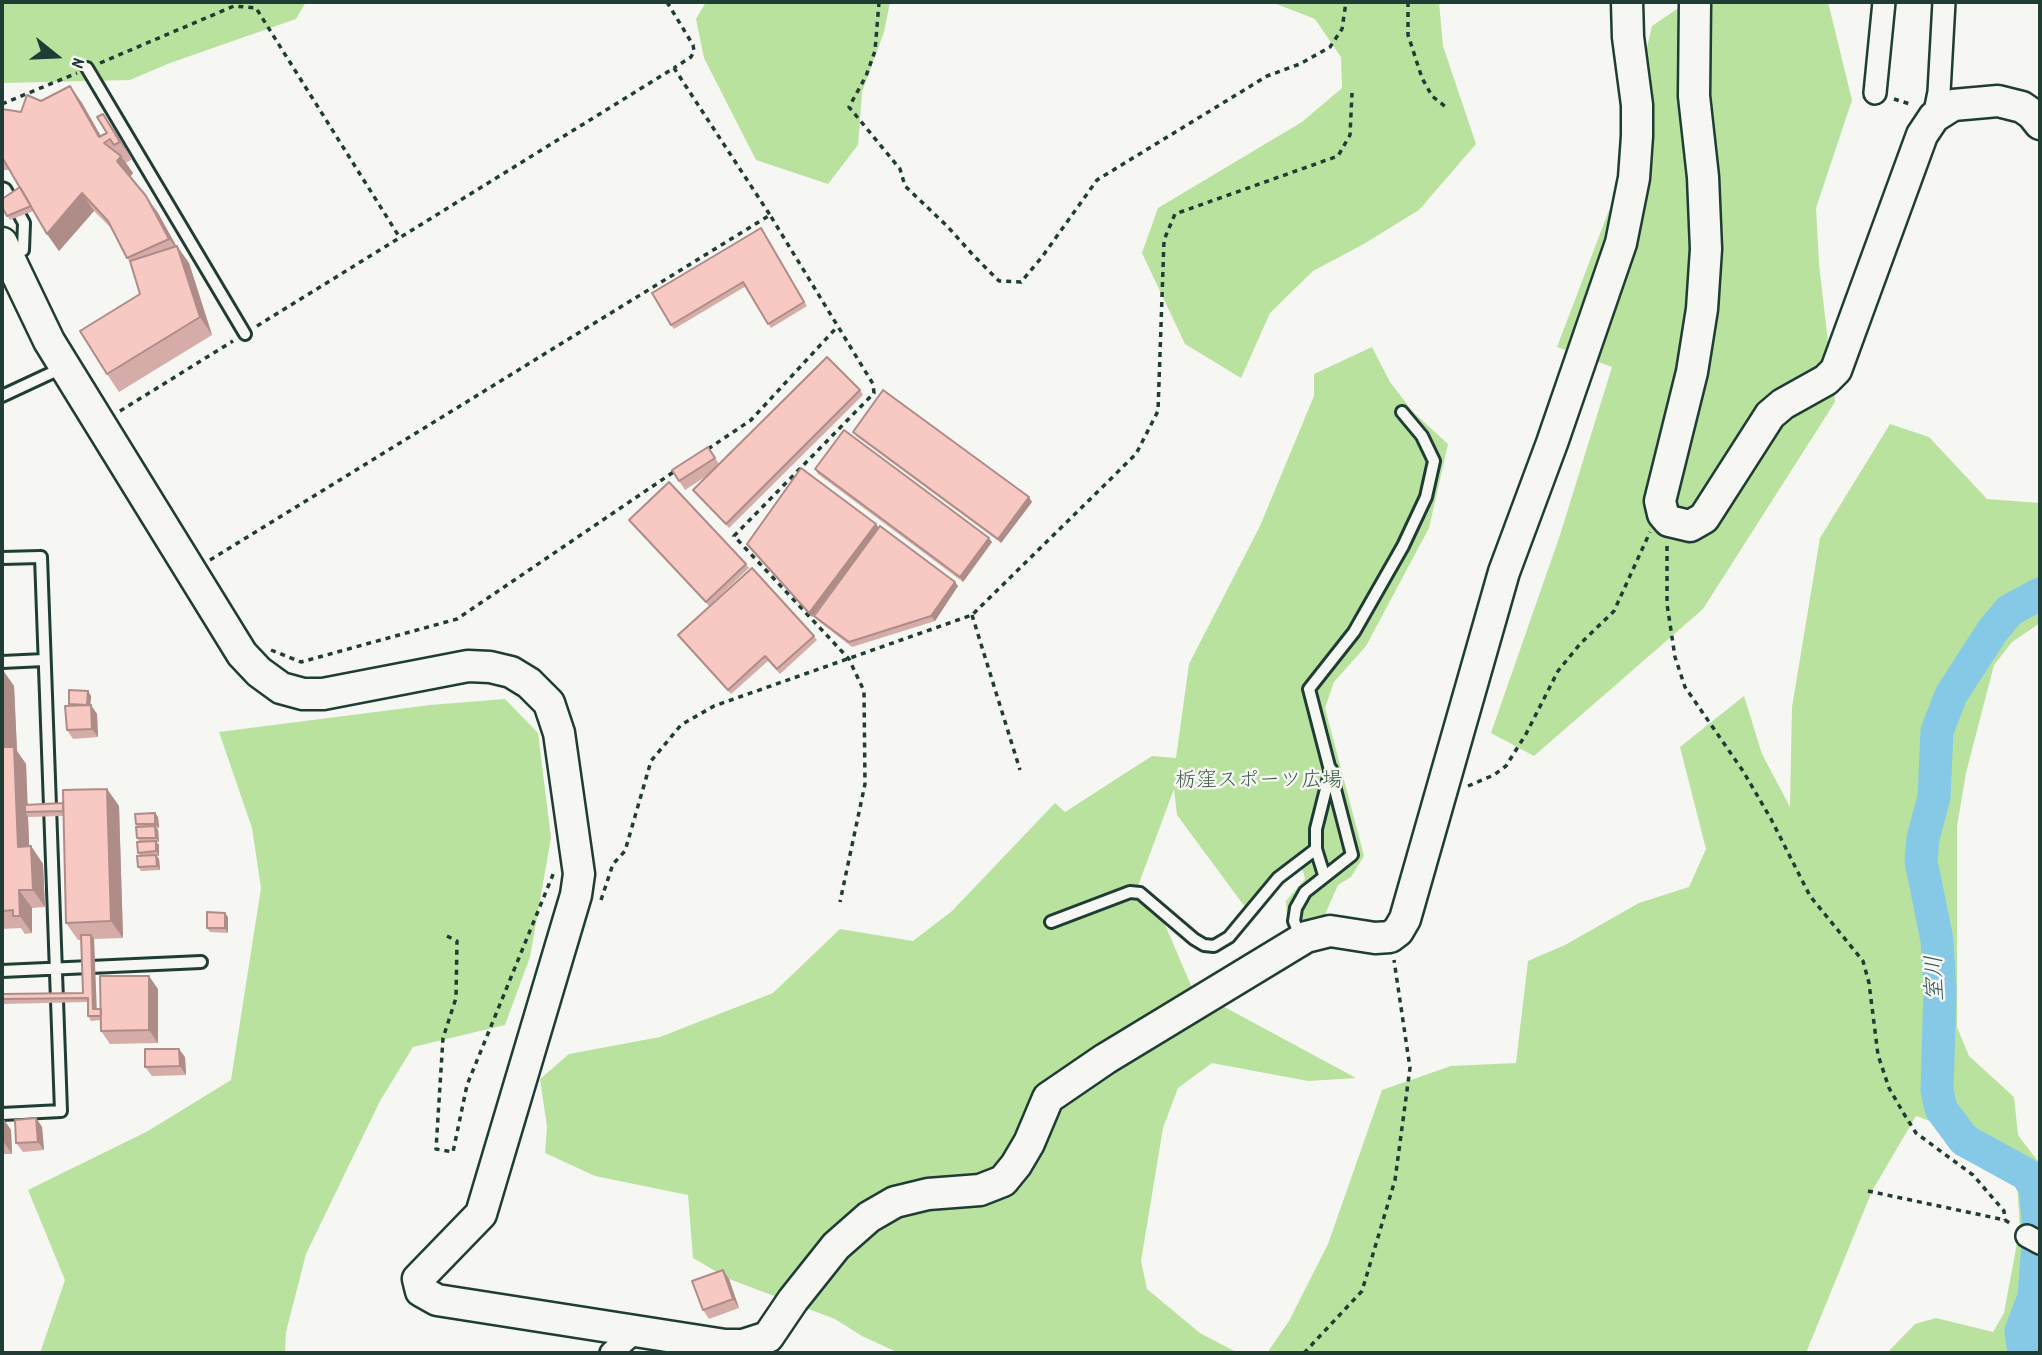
<!DOCTYPE html>
<meta charset="utf-8">
<style>
body{margin:0}
#map{position:relative;width:2042px;height:1355px;overflow:hidden;background:#f6f6f2;font-family:Dekko,sans-serif}
canvas{display:block}
.frame{position:absolute;inset:0;border:4px solid #1f3d34;pointer-events:none}
.north{position:absolute;left:21px;top:21px;width:70px;height:70px;-webkit-text-stroke:5px #f6f6f2;paint-order:stroke;rotate:108deg;font-size:19px;font-weight:700;line-height:28px;text-align:center;color:#1f3d34}
.north::after{content:'';display:block;margin:auto;width:24px;height:32px;background:#1f3d34;clip-path:polygon(50% 0,100% 100%,50% 72%,0 100%)}
</style>
<div id="map">
<canvas width="2042" height="1355"></canvas>
<div class="frame"></div>
<div class="north">N</div>
</div>
<script>
const context = document.querySelector('canvas').getContext('2d');
context.lineJoin = 'round';
function fill(path, color) {
  context.fillStyle = color;
  context.fill(path, 'evenodd');
}
function poly(rows) {
  const path = new Path2D();
  for (const r of rows) {
    path.moveTo(r[0], r[1]);
    for (let i = 2; i < r.length; i += 2) path.lineTo(r[i], r[i + 1]);
  }
  return path;
}
function strokePath(path, color, width, dash) {
  context.strokeStyle = color;
  context.lineWidth = width;
  context.lineCap = dash ? 'butt' : 'round';
  context.setLineDash(dash || []);
  context.stroke(path);
}
function write(font, color, halo, rows, align = 'center') {
  context.font = font + ' Dekko,"Klee One",sans-serif';
  context.lineWidth = 5;
  context.setLineDash([]);
  context.textBaseline = 'middle';
  context.strokeStyle = halo;
  context.fillStyle = color;
  for (const [text, x, y, turn = 0] of rows) {
    context.save();
    context.translate(x, y);
    context.rotate((+turn || 0) * Math.PI / 180);
    context.textAlign = isNaN(turn) ? turn : align;
    if (halo) context.strokeText(text, 0, 0);
    context.fillText(text, 0, 0);
    context.restore();
  }
}
fill(poly([
 [2,2,306,2,296,19,170,63,130,80,2,83],
 [706,2,890,2,884,32,862,92,858,145,828,184,756,160,704,58,696,19],
 [1271,2,1439,2,1443,46,1476,144,1419,210,1362,245,1313,271,1270,313,1241,378,1185,344,1142,253,1158,208,1302,122,1342,88,1341,57,1315,19],
 [1687,2,1828,2,1852,100,1816,208,1819,264,1835,402,1703,609,1534,756,1491,733,1560,535,1612,367,1557,347,1611,205,1652,26],
 [1372,347,1390,382,1414,413,1448,444,1429,528,1366,646,1334,682,1325,708,1364,856,1351,877,1338,885,1323,919,1288,940,1286,901,1305,879,1303,871,1293,859,1275,873,1245,907,1177,815,1174,789,1138,886,1163,920,1193,990,1356,1078,1308,1081,1212,1063,1178,1088,1163,1128,1141,1261,1147,1289,1200,1333,1238,1353,899,1353,862,1336,835,1319,729,1279,693,1258,688,1195,595,1176,545,1153,547,1127,540,1079,569,1054,660,1037,773,993,840,929,913,941,952,911,1055,803,1065,812,1152,756,1176,758,1189,664,1260,526,1314,396,1314,374],
 [1890,424,1929,437,1987,499,2040,503,2040,623,2012,642,1994,665,1966,773,1957,826,1957,1027,1969,1056,2014,1097,2018,1135,2040,1164,2040,1353,1887,1353,1915,1324,1936,1318,1993,1332,2004,1313,2020,1227,2017,1184,1995,1144,1916,1116,1872,1191,1806,1353,1267,1353,1289,1321,1328,1244,1382,1090,1451,1066,1516,1063,1528,961,1565,945,1639,903,1689,887,1706,849,1680,747,1744,696,1762,754,1790,807,1792,707,1820,538],
 [505,699,538,733,551,838,530,957,505,1025,413,1047,380,1101,306,1254,286,1332,285,1353,40,1353,65,1280,28,1190,148,1131,231,1080,261,888,252,828,219,732,430,705]
]), '#b9e29f');
strokePath(poly([
 [2024,1353,2021,1331,2034,1297,2039,1230,2035,1187,2026,1174,1964,1140,1941,1109,1937,1091,1940,989,1937,940,1921,861,1923,838,1934,797,1937,731,1951,695,1993,630,2010,610,2040,594]
]), '#86c9e7', 33);
const lane = poly([
 [87,68,245,334],
 [2,188,5,189,24,223,23,250,10,258],
 [2,396,62,368],
 [2,558,41,557,61,1111,2,1114],
 [2,662,44,660],
 [1324,875,1316,849,1316,829,1331,769],
 [1051,922,1130,892,1140,893,1194,939,1204,945,1214,946,1229,937,1278,878,1316,849],
 [1301,938,1294,921,1296,908,1305,892,1352,855,1309,689,1354,632,1403,546,1426,497,1434,461,1422,436,1402,412],
 [2,971,201,962]
]);
const street = poly([
 [1875,93,1884,2],
 [1934,117,1939,92,1944,2],
 [2027,1236,2040,1243],
 [611,1353,636,1331]
]);
const secondary = poly([
 [1695,2,1694,96,1703,177,1706,249,1702,309,1692,372,1660,501,1663,514,1669,521,1690,526,1704,518,1770,415,1783,404,1826,380,1836,370,1922,135,1934,117,1953,105,1998,101,2022,107,2032,114,2040,124],
 [2,243,49,341,242,654,259,672,281,688,303,694,323,694,468,666,490,667,511,672,529,683,549,703,559,733,579,874,576,895,481,1214,418,1279,421,1291,437,1300,725,1345,743,1345,768,1337,793,1300,836,1246,869,1217,895,1202,928,1194,980,1190,1003,1181,1016,1165,1029,1143,1048,1098,1105,1059,1306,937,1330,931,1375,938,1390,937,1398,931,1405,919,1504,572,1552,443,1621,243,1634,178,1637,136,1637,105,1628,37,1627,2]
]);
strokePath(lane, '#1f3d34', 16);
strokePath(street, '#1f3d34', 26);
strokePath(secondary, '#1f3d34', 35);
strokePath(poly([
 [667,2,693,45,694,51,691,57,674,68],
 [879,2,875,51,866,76,849,107,900,169,905,186,948,227,973,255,999,281,1021,282,1042,257,1097,180,1267,76,1300,64,1330,47,1342,29,1346,2],
 [1408,2,1408,35,1422,78,1432,96,1447,108],
 [100,63,234,6,256,8,400,238],
 [1894,99,1913,105],
 [2,104,77,73],
 [257,326,674,68,770,215],
 [120,411,233,341],
 [708,449,751,420,838,326],
 [1667,546,1667,604,1675,657,1685,687,1743,771,1771,819,1810,896,1863,961,1869,983,1878,1055,1889,1088,1904,1114,1916,1133,1973,1175,2004,1211,2005,1220],
 [210,560,770,215,873,384,874,393,734,536,849,659,864,691,865,784,840,902],
 [972,615,1020,770],
 [271,650,301,662,457,619,675,471],
 [1468,786,1494,775,1506,766,1526,734,1558,671,1580,644,1614,611,1650,532],
 [601,900,613,864,625,851,651,761,681,725,714,706,972,615,1136,454,1158,411,1164,240,1175,214,1338,156,1350,135,1352,93],
 [447,936,457,941,456,998,443,1038,436,1149,453,1152,467,1085,554,872],
 [1868,1191,2005,1220,2011,1224],
 [1304,1353,1362,1291,1395,1180,1410,1068,1394,960]
]), '#1f3d34', 3.5, [5, 5]);
strokePath(lane, '#f6f6f2', 10);
strokePath(street, '#f6f6f2', 21);
strokePath(secondary, '#f6f6f2', 30);
fill(poly([
 [70,86,82,103,101,136,107,133,103,114,115,131,132,159,126,163,122,157,133,173,130,177,158,213,176,246,189,263,212,335,119,392,107,374,140,294,130,263,113,230,94,211,59,251,47,234,33,211,10,220,2,207,20,187,10,170,2,170,2,109,21,112],
 [764,233,807,306,771,328,746,286,674,329,671,325],
 [860,390,863,395,729,528,693,490,708,475,685,490,672,470,708,447,719,464],
 [853,432,1032,502,1001,543,856,436],
 [815,469,992,542,963,582,818,474],
 [629,520,746,564,749,568,709,606],
 [876,524,879,528,958,586,935,621,852,647,817,620,814,616,866,545,812,617,747,544],
 [678,635,814,636,817,640,780,674,768,661,731,694],
 [2,669,14,686,17,751,26,764,27,805,63,803,107,789,119,806,123,938,94,939,96,1009,101,1009,158,989,158,1043,110,1044,101,1031,101,1020,91,1021,88,1016,88,1002,2,1004,2,994,83,993,81,940,78,940,66,923,63,816,28,817,29,846,31,846,43,864,45,907,32,908,32,933,25,934,21,928,2,929],
 [88,691,91,696,90,705,97,714,98,737,73,739,67,730,71,706,69,704],
 [155,813,158,817,159,828,157,828,158,830,159,842,156,842,159,845,159,856,157,856,159,859,160,870,141,871,138,867,141,856,138,853,139,842,137,838,137,827,136,824],
 [225,913,228,917,228,933,210,932,207,928],
 [185,1057,186,1075,152,1076,145,1067],
 [2,1117,11,1130,12,1154,2,1154],
 [36,1118,42,1127,44,1150,23,1152,16,1143],
 [723,1270,729,1279,739,1308,709,1319,703,1310]
]), '#d5aca7');
fill(poly([
 [70,86,82,103,104,142,99,137],
 [103,114,115,131,132,159,120,142],
 [121,156,133,173,129,178,117,161],
 [82,193,94,211,59,251,47,234],
 [146,196,158,213,178,249,177,246,189,263,212,335,200,317,179,252,169,239],
 [1029,497,1032,502,1001,543,998,539],
 [876,524,879,528,812,617,809,613],
 [989,538,992,542,963,582,960,577],
 [955,582,958,586,935,621,931,616],
 [2,669,14,686,17,751,26,764,28,812,25,812,28,817,30,864,18,847,5,747],
 [88,691,91,696,90,709,87,705],
 [91,705,97,714,98,737,92,729],
 [107,789,119,806,123,938,111,921],
 [155,813,158,817,159,828,155,824],
 [155,826,158,830,159,842,156,838],
 [156,841,159,845,159,856,156,851],
 [31,846,43,864,45,907,33,890],
 [156,855,159,859,160,870,157,866],
 [19,890,32,908,32,933,20,916],
 [225,913,228,917,228,933,225,928],
 [91,935,94,939,97,1014,93,1009],
 [149,976,158,989,158,1043,149,1030],
 [179,1049,185,1057,186,1075,180,1066],
 [2,1117,11,1130,12,1154,3,1141],
 [36,1118,42,1127,44,1150,38,1142],
 [723,1270,729,1279,739,1308,733,1299]
]), '#ae8c88');
const building = poly([
 [70,86,99,137,107,133,97,117,103,114,120,142,114,145,110,139,104,143,121,156,117,161,146,196,169,239,127,258,108,221,82,193,47,234,2,157,2,109,21,112,27,95,41,101,70,86],
 [20,187,31,206,7,216,2,207,2,199,20,187],
 [761,228,804,302,768,324,743,282,671,325,652,293,761,228],
 [177,246,200,317,107,374,80,331,140,294,130,261,177,246],
 [827,357,860,390,726,524,693,490,827,357],
 [883,390,1029,497,998,539,853,432,883,390],
 [844,430,989,538,960,577,815,469,844,430],
 [708,447,715,458,679,481,672,470,708,447],
 [801,468,876,524,809,613,747,544,801,468],
 [669,482,746,564,706,602,629,520,669,482],
 [880,526,955,582,931,616,849,642,814,616,880,526],
 [752,568,814,636,777,669,765,656,728,690,678,635,752,568],
 [2,669,5,747,14,747,18,847,31,846,33,890,19,890,20,916,13,916,13,910,2,911,2,669],
 [69,690,88,691,87,705,69,704,69,690],
 [91,705,92,729,67,730,65,706,91,705],
 [107,789,111,921,66,923,63,790,107,789],
 [63,803,63,811,25,812,25,805,63,803],
 [155,813,155,824,136,824,135,814,155,813],
 [155,826,156,838,137,838,136,827,155,826],
 [156,841,156,851,138,853,137,842,156,841],
 [156,855,157,866,138,867,137,856,156,855],
 [207,912,225,913,225,928,207,928,207,912],
 [81,935,91,935,93,1009,101,1009,101,1016,88,1016,88,998,2,999,2,994,83,993,81,935],
 [100,976,149,976,149,1030,101,1031,100,976],
 [145,1049,179,1049,180,1066,145,1067,145,1049],
 [2,1117,3,1141,2,1141,2,1117],
 [36,1118,38,1142,16,1143,15,1120,36,1118],
 [723,1270,733,1299,703,1310,692,1281,723,1270]
]);
fill(building, '#f8c8c2');
strokePath(building, '#ae8c88', 2);
write('21px', '#3e5e49', '#f6f6f2', [
 ["栃窪スポーツ広場",1259,783]
]);
write('italic 23px', '#345958', '#f6f6f2', [
 ["室川",1938,978,-92]
]);
</script>
